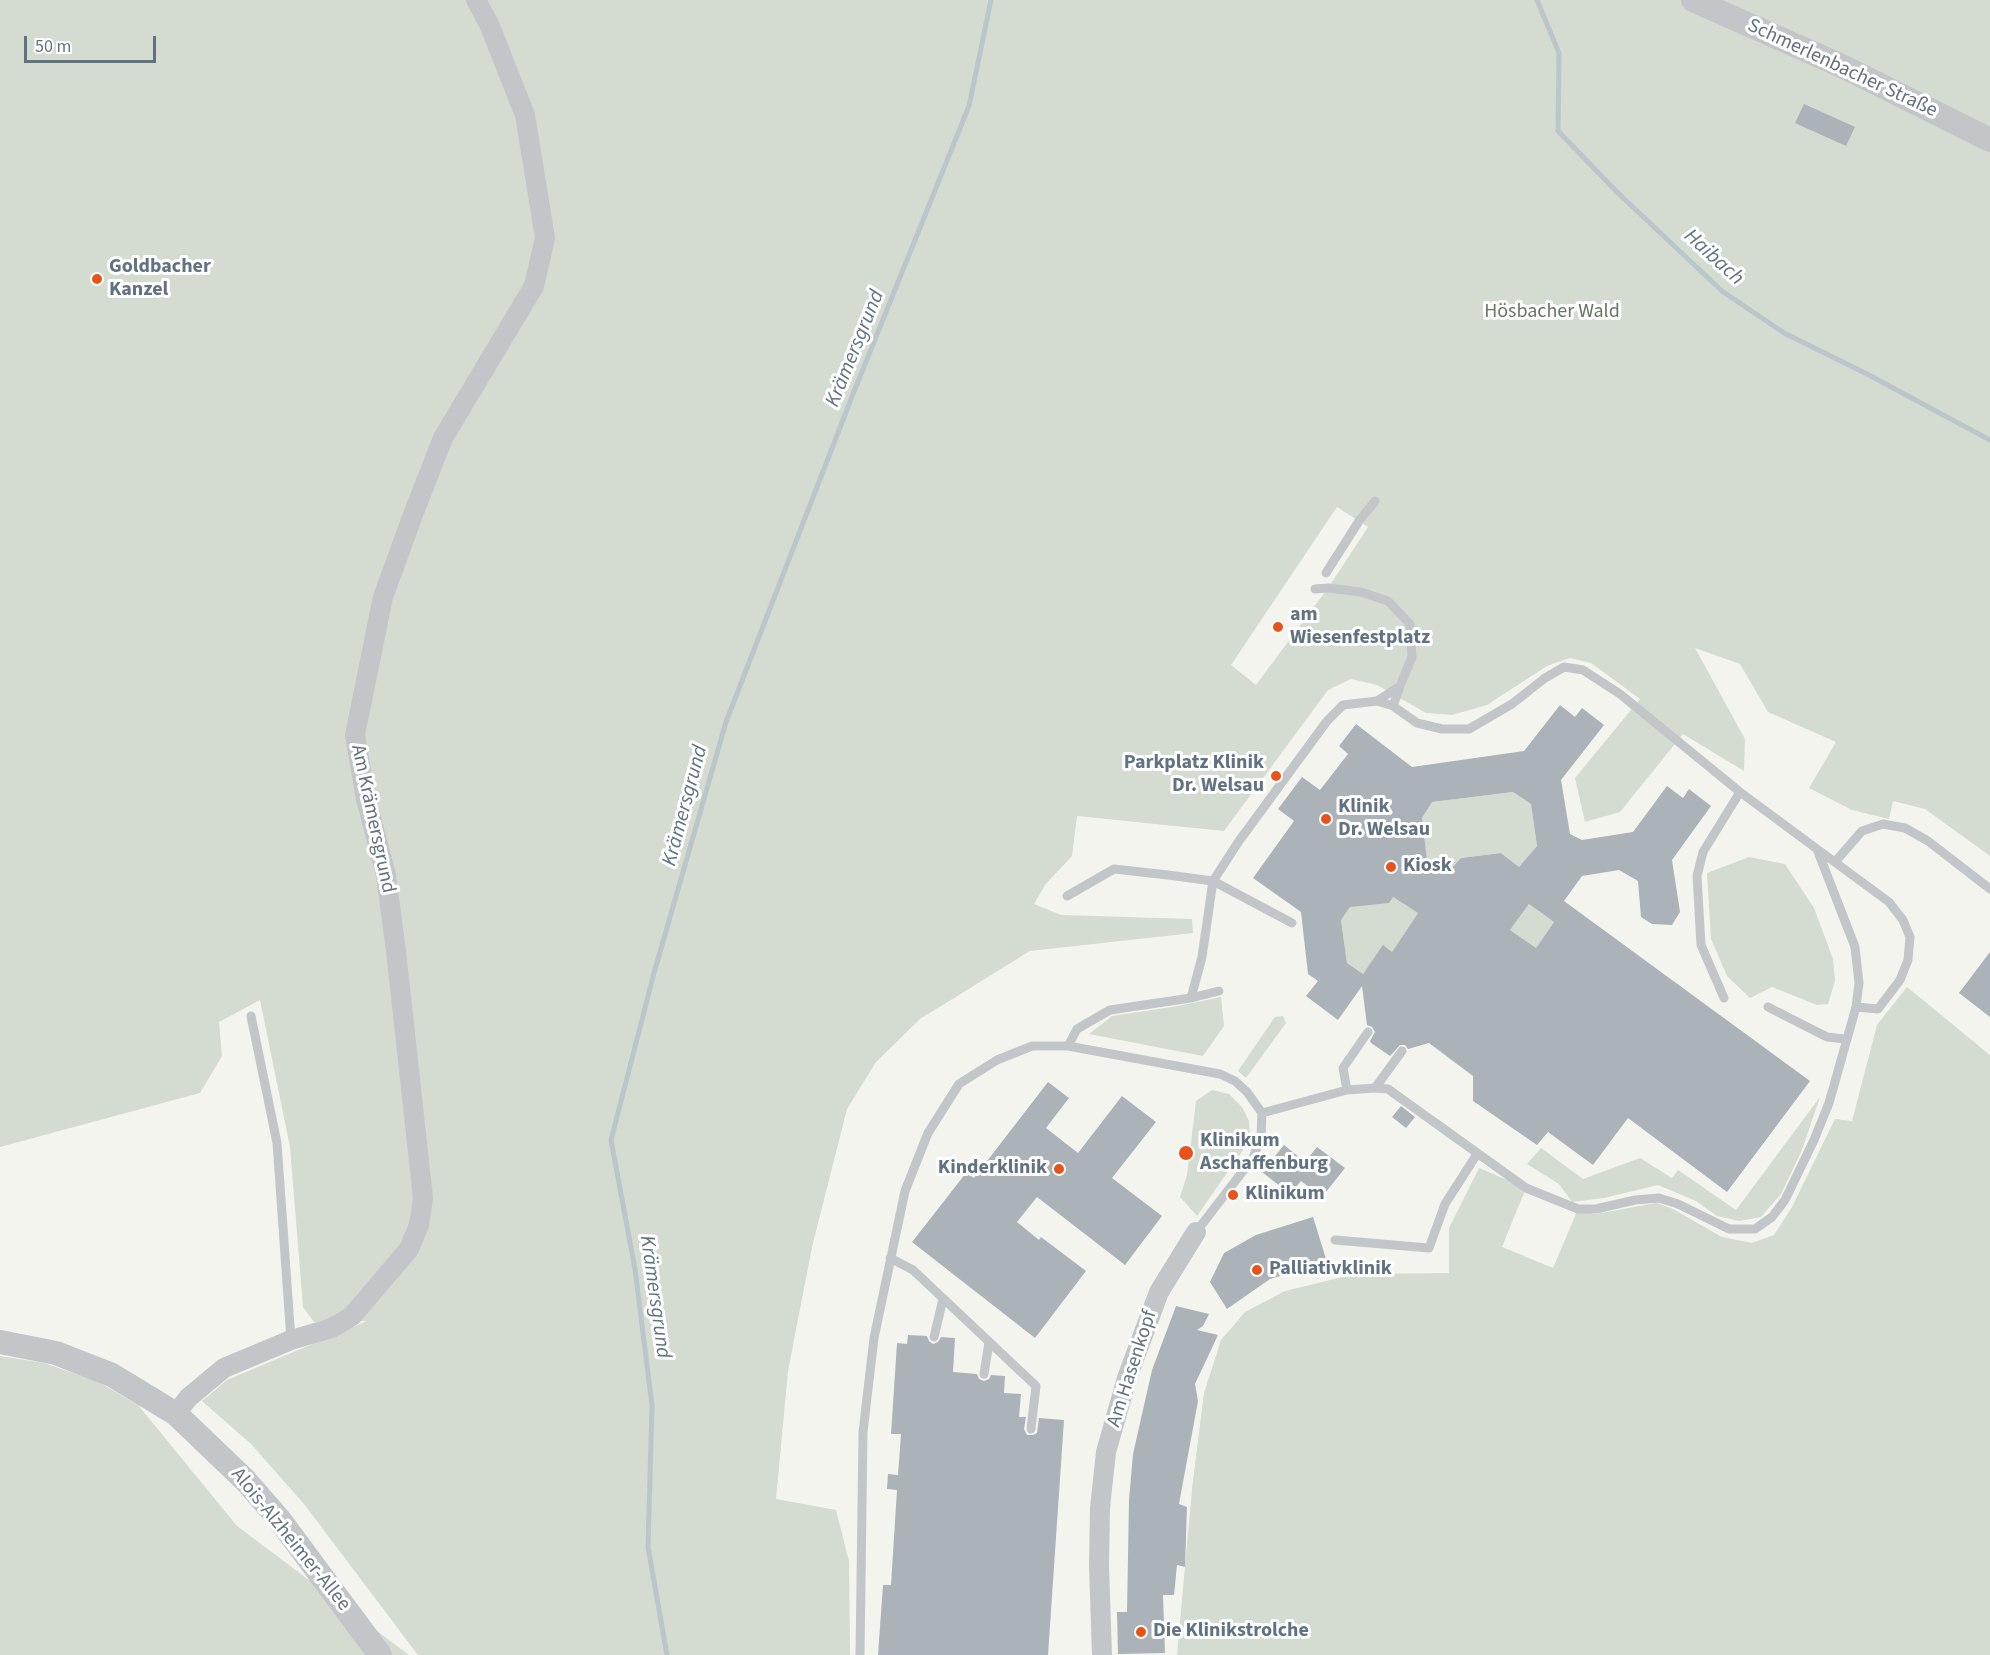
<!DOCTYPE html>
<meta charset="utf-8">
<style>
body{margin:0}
#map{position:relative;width:1990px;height:1655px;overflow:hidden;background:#f4f4ef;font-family:"Source Sans 3",sans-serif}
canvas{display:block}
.scale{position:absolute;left:24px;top:36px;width:132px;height:27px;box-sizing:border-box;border:3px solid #617281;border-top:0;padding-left:8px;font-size:18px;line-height:21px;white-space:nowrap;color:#617281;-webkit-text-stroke:4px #fff;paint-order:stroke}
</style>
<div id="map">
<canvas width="1990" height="1655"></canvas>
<div class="scale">50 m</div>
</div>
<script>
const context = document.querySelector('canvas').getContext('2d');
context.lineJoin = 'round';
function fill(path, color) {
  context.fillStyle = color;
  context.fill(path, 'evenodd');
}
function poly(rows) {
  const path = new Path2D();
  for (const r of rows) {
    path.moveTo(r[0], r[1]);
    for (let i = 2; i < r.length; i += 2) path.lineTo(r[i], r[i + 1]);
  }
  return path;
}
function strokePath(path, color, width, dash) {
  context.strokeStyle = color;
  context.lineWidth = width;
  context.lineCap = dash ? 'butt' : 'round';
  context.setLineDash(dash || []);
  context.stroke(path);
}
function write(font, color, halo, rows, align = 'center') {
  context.font = font + ' "Source Sans 3",sans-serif';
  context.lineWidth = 6;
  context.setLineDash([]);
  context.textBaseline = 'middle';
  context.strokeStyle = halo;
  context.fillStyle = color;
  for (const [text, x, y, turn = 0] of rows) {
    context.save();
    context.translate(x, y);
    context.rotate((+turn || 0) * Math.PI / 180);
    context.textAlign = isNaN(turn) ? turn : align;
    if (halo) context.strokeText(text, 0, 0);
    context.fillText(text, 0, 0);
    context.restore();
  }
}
fill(poly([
 [0,0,1990,0,1990,856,1925,809,1893,801,1889,819,1852,810,1809,788,1836,742,1768,712,1740,664,1695,648,1745,739,1744,771,1683,734,1620,812,1585,822,1575,778,1640,699,1591,663,1570,658,1547,666,1487,705,1452,715,1426,713,1377,685,1351,679,1328,690,1224,831,1077,816,1072,856,1045,885,1034,904,1061,915,1192,919,1193,933,1030,951,920,1019,876,1062,847,1109,812,1247,788,1371,776,1499,836,1510,849,1561,850,1655,418,1655,304,1504,251,1444,202,1401,227,1380,367,1321,314,1322,303,1307,290,1147,260,1000,219,1022,222,1056,200,1093,0,1147],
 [1337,507,1368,527,1328,588,1256,685,1231,665],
 [1513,792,1531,804,1537,846,1519,867,1501,853,1461,858,1448,872,1427,860,1422,818,1432,802],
 [1749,857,1785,864,1814,908,1833,959,1835,981,1828,1004,1817,1005,1772,987,1750,998,1727,976,1711,939,1707,873],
 [1393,897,1418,913,1392,952,1383,946,1363,974,1347,963,1341,920,1350,907],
 [1529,904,1554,922,1536,948,1510,930],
 [1907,987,1990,1055,1990,1655,1177,1655,1192,1489,1204,1393,1221,1340,1245,1312,1285,1291,1355,1274,1449,1273,1449,1228,1479,1168,1526,1188,1502,1247,1553,1268,1578,1209,1595,1214,1657,1203,1673,1209,1722,1237,1752,1243,1774,1235,1792,1207,1835,1119,1852,1121,1877,1025],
 [1221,997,1224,1026,1203,1056,1089,1034,1112,1016,1178,1006],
 [1283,1016,1286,1023,1246,1078,1238,1071,1275,1017],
 [1212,1090,1229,1094,1242,1107,1249,1121,1250,1140,1197,1216,1180,1197,1187,1175,1196,1101],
 [1820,1097,1802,1150,1781,1194,1761,1217,1739,1221,1717,1216,1696,1201,1658,1185,1604,1198,1572,1202,1559,1184,1527,1164,1541,1148,1583,1179,1640,1158,1672,1178,1678,1170,1736,1210],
 [0,1356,44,1363,97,1381,138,1405,237,1526,409,1655,0,1655]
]), '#d4dbd0');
strokePath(poly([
 [1537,0,1559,53,1558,131,1619,194,1722,291,1784,333,1867,374,1990,440],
 [667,1655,648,1547,652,1406,635,1269,611,1140,654,973,726,722,853,394,969,106,991,0]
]), '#bbc6cb', 5);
fill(poly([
 [1804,104,1855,127,1846,146,1795,123],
 [1560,705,1575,717,1582,708,1604,725,1561,780,1570,834,1582,840,1633,832,1667,786,1683,798,1689,789,1711,806,1672,860,1680,912,1672,925,1652,924,1641,917,1638,881,1619,870,1582,876,1564,901,1810,1081,1727,1192,1628,1118,1593,1165,1548,1132,1537,1145,1473,1101,1473,1076,1429,1043,1408,1049,1405,1045,1400,1045,1390,1056,1371,1043,1370,1041,1375,1032,1372,1027,1367,1025,1362,986,1338,1020,1306,996,1318,981,1308,974,1301,912,1253,878,1294,821,1278,809,1302,777,1320,790,1348,754,1339,746,1356,724,1412,767,1524,751],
 [1513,792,1531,804,1537,846,1519,867,1501,853,1461,858,1448,872,1427,860,1422,818,1432,802],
 [1393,897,1418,913,1392,952,1383,945,1363,974,1347,963,1341,920,1350,907,1389,903],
 [1529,904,1554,922,1536,948,1510,930],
 [1990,952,1990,1017,1959,993],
 [1048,1082,1069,1098,1046,1128,1078,1153,1122,1096,1156,1122,1112,1178,1162,1216,1125,1265,1037,1197,1017,1222,1039,1240,1041,1237,1086,1271,1035,1338,912,1242,966,1173,974,1178],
 [1401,1106,1415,1117,1406,1128,1392,1117],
 [1284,1145,1305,1162,1317,1147,1345,1168,1322,1197,1301,1181,1290,1194,1262,1172],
 [1313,1217,1327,1262,1270,1279,1227,1309,1210,1282,1224,1253,1256,1235],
 [1176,1306,1209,1314,1203,1326,1197,1330,1218,1335,1195,1384,1198,1401,1179,1504,1187,1507,1185,1567,1177,1565,1174,1595,1163,1595,1165,1653,1118,1654,1117,1612,1127,1612,1129,1500,1133,1454,1152,1370],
 [908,1335,927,1336,929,1341,933,1344,938,1342,941,1337,955,1338,953,1372,977,1374,979,1379,984,1381,989,1379,991,1375,1005,1376,1004,1393,1021,1394,1019,1417,1026,1417,1024,1429,1027,1435,1033,1435,1037,1433,1039,1418,1064,1420,1048,1655,878,1655,883,1585,891,1585,897,1490,887,1489,888,1474,898,1475,901,1434,891,1434,897,1343,907,1344]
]), '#abb2b8');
strokePath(poly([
 [1326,573,1359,521,1375,501],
 [1315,589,1328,588,1361,592,1388,601,1410,624,1412,657,1400,686],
 [1377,701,1400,686,1393,706],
 [1817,849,1889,902,1903,920,1910,937,1908,960,1900,980,1878,1009,1856,1007],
 [1835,862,1862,831,1883,824,1905,828,1928,841,1990,889],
 [1067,896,1114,869,1168,875,1213,881,1292,923],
 [1191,998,1202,957,1213,881,1239,841,1327,721,1343,705,1377,701,1393,706,1417,723,1442,729,1469,729,1512,704,1545,678,1564,667,1583,670,1620,694,1740,792,1817,849,1855,947,1859,983,1856,1007,1829,1103,1814,1140,1785,1200,1772,1217,1755,1229,1729,1229,1678,1204,1659,1198,1635,1200,1596,1209,1578,1209,1526,1188,1388,1089,1375,1088,1347,1090,1262,1113],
 [1724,998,1701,945,1697,876,1703,852,1740,792],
 [1768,1007,1827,1037,1845,1039],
 [251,1016,277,1143,291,1340],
 [1068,1046,1077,1029,1110,1010,1191,998,1219,991],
 [1375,1088,1402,1051],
 [1347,1090,1343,1068,1368,1032],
 [1196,1232,1253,1158,1261,1137,1262,1113],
 [1335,1240,1429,1248,1445,1204,1477,1154],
 [890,1258,913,1270,1036,1386,1031,1429],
 [934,1337,943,1299],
 [984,1374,989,1342],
 [860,1655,863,1432,874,1338,905,1191,928,1133,959,1084,997,1060,1032,1046,1068,1046,1220,1074,1235,1081,1247,1092,1262,1113]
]), '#c3c6c9', 9);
strokePath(poly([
 [176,1414,188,1398,224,1368,291,1340,332,1328,352,1316,409,1249,419,1225,423,1198,396,951,386,875,366,799,355,735,383,597,414,512,443,438,534,286,545,238,525,115,489,24,476,0],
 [1102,1655,1099,1566,1100,1508,1106,1452,1127,1378,1159,1292,1196,1232]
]), '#c3c6c9', 20);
strokePath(poly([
 [1693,0,1844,67,1990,140],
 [0,1342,56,1353,112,1375,176,1414,246,1481,279,1519,380,1655]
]), '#c3c6c9', 24);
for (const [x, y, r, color] of [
 [97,279,6,"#e8521b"],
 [1278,627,6,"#e8521b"],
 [1276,776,6,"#e8521b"],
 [1326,819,6,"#e8521b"],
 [1391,867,6,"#e8521b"],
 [1186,1153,8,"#e8521b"],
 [1059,1169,6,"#e8521b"],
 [1233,1195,6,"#e8521b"],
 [1257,1270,6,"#e8521b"],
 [1141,1632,6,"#e8521b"]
]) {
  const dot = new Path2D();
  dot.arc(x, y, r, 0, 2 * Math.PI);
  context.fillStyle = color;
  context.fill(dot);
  strokePath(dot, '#fff', 2);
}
write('20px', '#617281', '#fff', [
 ["Schmerlenbacher Straße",1842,69,25],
 ["Am Krämersgrund",372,819,78],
 ["Am Hasenkopf",1133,1369,-72],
 ["Alois-Alzheimer-Allee",290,1540,51]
]);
write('bold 20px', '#617281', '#fff', [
 ["Goldbacher",109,268],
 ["Kanzel",109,291],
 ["am",1290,616],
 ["Wiesenfestplatz",1290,639],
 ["Parkplatz Klinik",1264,764,"right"],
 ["Dr. Welsau",1264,787,"right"],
 ["Klinik",1338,808],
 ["Dr. Welsau",1338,831],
 ["Kiosk",1403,867],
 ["Klinikum",1200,1142],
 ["Aschaffenburg",1200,1165],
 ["Kinderklinik",1047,1169,"right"],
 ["Klinikum",1245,1195],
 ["Palliativklinik",1269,1270],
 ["Die Klinikstrolche",1153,1632]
], 'left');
write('20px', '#647861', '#fff', [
 ["Hösbacher Wald",1552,313]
]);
write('italic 21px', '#5d757f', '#fff', [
 ["Haibach",1713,258,42],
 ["Krämersgrund",856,349,-68],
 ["Krämersgrund",686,806,-75],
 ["Krämersgrund",654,1297,82]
]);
</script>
